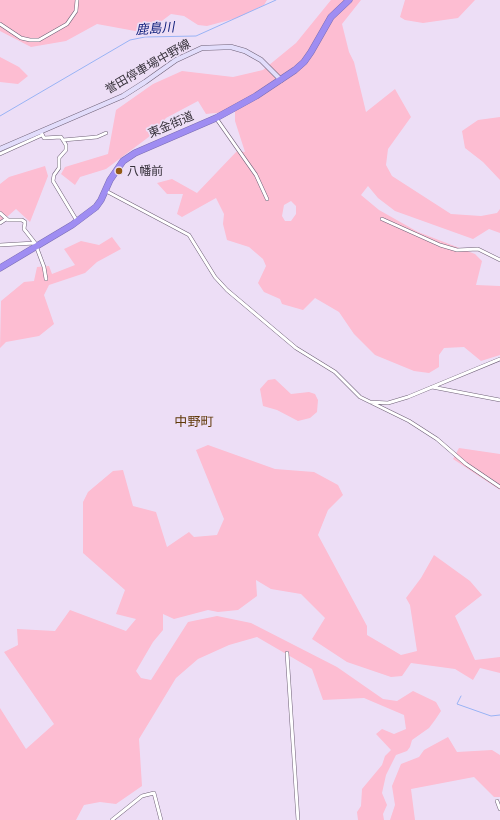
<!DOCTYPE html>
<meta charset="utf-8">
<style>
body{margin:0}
canvas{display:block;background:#eddef6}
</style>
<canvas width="500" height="820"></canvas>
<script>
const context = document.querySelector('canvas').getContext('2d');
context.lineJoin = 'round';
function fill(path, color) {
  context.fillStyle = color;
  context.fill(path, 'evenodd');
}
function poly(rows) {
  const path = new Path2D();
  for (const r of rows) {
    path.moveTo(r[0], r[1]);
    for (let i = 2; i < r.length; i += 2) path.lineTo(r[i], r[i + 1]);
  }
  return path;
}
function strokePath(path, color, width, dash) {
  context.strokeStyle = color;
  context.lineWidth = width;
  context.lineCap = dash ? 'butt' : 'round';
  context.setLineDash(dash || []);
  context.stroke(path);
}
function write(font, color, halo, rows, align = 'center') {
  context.font = font + ' Cabin,"Noto Sans JP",sans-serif';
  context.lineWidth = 3.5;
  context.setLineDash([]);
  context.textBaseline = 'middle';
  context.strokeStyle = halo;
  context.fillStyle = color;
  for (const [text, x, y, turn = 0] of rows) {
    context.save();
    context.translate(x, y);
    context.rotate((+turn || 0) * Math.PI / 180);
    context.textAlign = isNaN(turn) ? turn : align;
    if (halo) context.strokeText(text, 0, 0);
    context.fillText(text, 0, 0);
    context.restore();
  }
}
fill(poly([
 [0,0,267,0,264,5,237,18,207,26,198,25,184,16,171,14,146,33,97,24,66,41,31,47,0,31],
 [331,0,361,0,342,24,349,52,354,62,366,112,395,89,411,117,388,149,386,165,392,176,451,214,481,216,497,213,500,209,500,233,489,229,473,239,395,211,378,198,368,186,361,195,379,210,418,232,475,254,482,261,476,285,500,286,500,355,481,361,464,347,444,348,439,355,439,367,429,373,414,371,375,355,354,334,339,312,315,298,303,310,282,304,280,299,264,292,258,283,266,266,263,259,249,247,227,240,223,224,224,214,216,198,182,217,177,214,183,194,167,194,157,183,172,179,197,193,237,151,245,152,235,121,235,111,206,114,198,101,166,118,154,133,106,169,80,177,75,185,61,174,65,167,108,154,116,110,153,84,182,71,233,77,263,70,296,43],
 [291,201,296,206,296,214,291,221,285,221,282,216,284,205],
 [405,0,475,0,458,18,423,23,405,20,400,17],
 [0,57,19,67,28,76,18,84,0,82],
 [500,117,500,180,483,162,465,148,462,131,478,120],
 [45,166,48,176,30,222,16,209,0,223,0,184,9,177],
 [112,237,121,249,97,262,85,273,49,285,44,295,54,324,39,336,6,342,0,348,1,301,24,282,34,281,37,267,49,266,52,274,75,265,64,249,81,241,99,245],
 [275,379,291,394,309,392,315,394,318,400,317,412,310,418,298,421,277,410,263,406,260,389,268,380],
 [208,445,275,469,314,472,338,485,343,495,328,510,318,535,367,626,367,635,401,655,417,651,410,605,406,598,421,578,434,555,470,581,482,595,455,616,475,660,500,657,500,673,480,668,473,680,455,669,411,663,402,676,391,677,347,662,312,639,325,618,301,594,271,589,256,580,257,596,238,610,218,612,208,610,174,619,163,614,163,630,153,642,136,671,141,678,151,680,188,622,217,616,251,623,337,667,383,699,397,701,413,691,436,702,441,711,435,720,429,728,412,740,410,747,407,751,396,755,386,775,382,793,387,805,383,814,384,820,358,820,357,812,361,806,362,789,382,765,385,756,391,750,376,734,382,729,394,734,406,729,404,715,364,698,323,700,312,669,257,637,229,645,198,659,176,678,139,739,142,786,116,804,100,802,84,805,76,820,0,820,0,708,26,749,54,724,4,652,18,645,17,629,55,631,70,610,126,631,136,619,116,614,125,590,83,553,83,502,88,492,113,471,123,470,133,506,156,512,167,547,189,532,194,537,217,535,224,519,196,450],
 [459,448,500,454,500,490,453,459],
 [448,737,457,752,492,750,500,755,500,797,494,797,474,777,411,789,415,820,390,820,395,805,392,786,401,764,419,757,424,750]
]), '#fdbdd2');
strokePath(poly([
 [0,116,130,40,145,37,196,36,276,0],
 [461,696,457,704,491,716,500,715]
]), '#99b3f5', 1);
const street = poly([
 [0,24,21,38,30,40,39,40,67,24,76,11,77,0],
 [216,118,256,175,267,199],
 [41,132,44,138,61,137,66,145,66,150,59,158,59,168,54,175,53,181,77,221],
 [63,140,97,137,106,133],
 [0,154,42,135],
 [106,191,189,235,215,277,227,290,296,348,335,372,360,397,409,421,437,439,466,464,500,487],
 [0,213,8,220,22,220,25,222,24,229,35,243,44,267,46,279],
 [382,219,440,245,457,250,478,249,500,260],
 [0,223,6,219],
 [0,245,35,243],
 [432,387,500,400],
 [370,402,388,403,408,397,500,359],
 [287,653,298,820],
 [497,801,500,809],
 [112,820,142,796,154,793,161,820]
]);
const secondary = poly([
 [0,149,123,96,145,82,176,60,202,48,231,47,245,51,261,60,281,80]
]);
const highway = poly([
 [0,268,72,225,96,207,101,200,110,180,123,161,135,153,216,118,256,96,295,70,304,62,311,52,331,17,349,0]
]);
strokePath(street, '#6f6177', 4);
strokePath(secondary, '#6f6177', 5.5);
strokePath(highway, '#7b6db2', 7);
strokePath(street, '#fff', 3);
strokePath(secondary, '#e2ddfb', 4.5);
strokePath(highway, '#9f8df2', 6);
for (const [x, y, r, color] of [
 [119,171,4,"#935a14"]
]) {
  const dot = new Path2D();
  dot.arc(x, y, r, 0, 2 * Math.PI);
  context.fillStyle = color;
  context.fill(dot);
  strokePath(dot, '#eddef6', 1.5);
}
write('12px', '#37323b', '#eddef6', [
 ["誉田停車場中野線",148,67,-30],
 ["東金街道",171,125,-23]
]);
write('12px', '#37323b', '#eddef6', [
 ["八幡前",127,171]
], 'left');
write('italic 13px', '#11217c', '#eddef6', [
 ["鹿島川",155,29,-4]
]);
write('13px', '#603909', '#eddef6', [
 ["中野町",194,422]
]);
</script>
